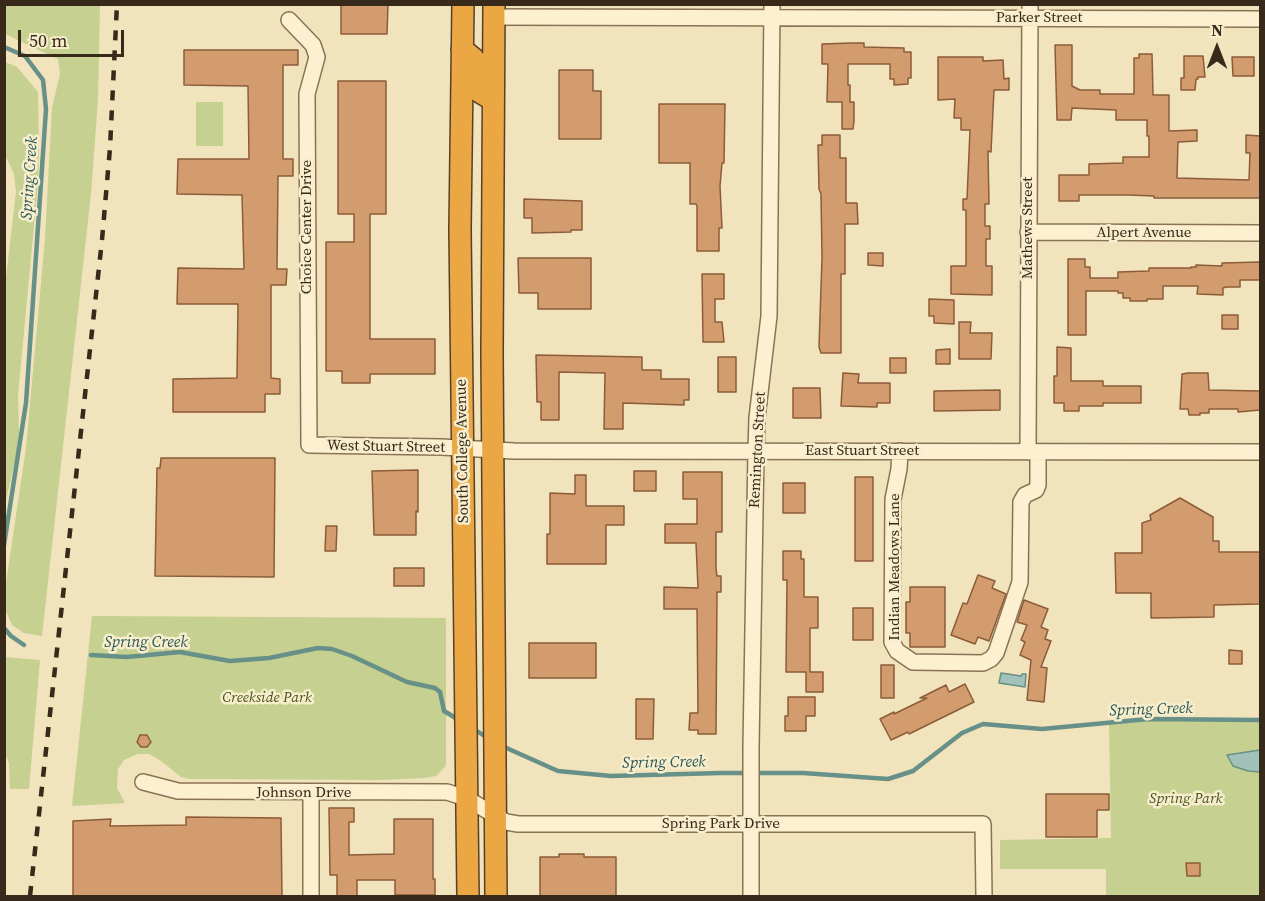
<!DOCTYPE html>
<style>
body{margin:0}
#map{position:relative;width:1265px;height:901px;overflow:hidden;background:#f1e3bc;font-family:"Source Serif 4",serif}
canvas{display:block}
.frame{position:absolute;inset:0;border:6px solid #382a1a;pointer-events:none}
.north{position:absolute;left:1187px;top:18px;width:60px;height:60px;-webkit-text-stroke:4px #f8edcc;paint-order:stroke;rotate:0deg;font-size:16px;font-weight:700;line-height:24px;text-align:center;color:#382a1a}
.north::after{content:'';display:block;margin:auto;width:21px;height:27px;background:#382a1a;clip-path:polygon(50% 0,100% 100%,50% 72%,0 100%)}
.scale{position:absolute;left:18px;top:30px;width:106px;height:27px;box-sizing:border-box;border:3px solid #382a1a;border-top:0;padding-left:8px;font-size:18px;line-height:21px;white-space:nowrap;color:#382a1a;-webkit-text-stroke:4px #f8edcc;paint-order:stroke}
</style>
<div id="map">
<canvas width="1265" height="901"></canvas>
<div class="frame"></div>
<div class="north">N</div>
<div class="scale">50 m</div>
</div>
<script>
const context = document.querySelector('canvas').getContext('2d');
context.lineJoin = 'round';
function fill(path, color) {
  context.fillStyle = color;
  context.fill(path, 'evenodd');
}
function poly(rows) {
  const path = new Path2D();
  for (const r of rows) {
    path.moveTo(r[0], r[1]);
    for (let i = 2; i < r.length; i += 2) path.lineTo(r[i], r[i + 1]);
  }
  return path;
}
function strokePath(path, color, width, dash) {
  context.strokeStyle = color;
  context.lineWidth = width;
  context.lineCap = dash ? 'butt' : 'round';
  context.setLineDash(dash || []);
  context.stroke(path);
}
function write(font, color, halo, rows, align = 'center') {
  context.font = font + ' "Source Serif 4",serif';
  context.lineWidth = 5;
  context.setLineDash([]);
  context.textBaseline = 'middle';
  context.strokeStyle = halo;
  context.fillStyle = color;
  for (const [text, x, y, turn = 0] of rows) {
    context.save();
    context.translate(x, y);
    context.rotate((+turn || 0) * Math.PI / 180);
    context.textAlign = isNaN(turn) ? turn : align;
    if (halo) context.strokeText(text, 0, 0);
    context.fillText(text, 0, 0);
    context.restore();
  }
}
fill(poly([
 [5,5,100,5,98,100,91,194,42,636,24,633,12,625,5,609,4,596,26,448,45,239,52,108,60,74,58,59,5,34],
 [5,62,17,67,38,92,39,151,38,183,18,395,19,433,17,452,5,505,4,295,16,191,14,174,5,155],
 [196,102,223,102,223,146,196,146],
 [92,616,446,618,446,766,436,776,424,778,384,780,189,779,181,777,161,761,149,754,138,754,124,760,118,769,117,788,125,803,72,806],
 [4,657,40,660,29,789,10,789,9,763,4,751],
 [1148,719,1260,721,1260,896,1106,896,1106,869,1000,869,1000,840,1111,838,1109,724]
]), '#c6d090');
const water = poly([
 [1001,673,1021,676,1022,674,1026,674,1025,687,999,683,1001,673],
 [1260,750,1260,772,1248,771,1233,766,1227,755,1260,750]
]);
fill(water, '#a1c2b9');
strokePath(water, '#679088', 1.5);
strokePath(poly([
 [4,47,25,56,43,80,46,109,26,403,4,545],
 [4,628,11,636,24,645],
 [91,655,127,657,180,652,230,661,269,658,318,648,332,649,352,656,407,682,435,688,440,692,444,711,459,720],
 [474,729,489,739],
 [502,746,558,771,611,776,720,773,803,773,888,779,913,771,962,733,983,724,1042,729,1148,719,1260,720]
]), '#679088', 4.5);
const building = poly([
 [341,4,388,4,387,34,341,34,341,4],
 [852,43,864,43,864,47,904,48,904,52,911,52,911,78,908,78,908,84,894,85,894,79,890,79,890,64,848,64,848,85,850,85,850,102,854,102,854,121,853,129,842,129,842,102,827,102,828,64,822,64,822,44,852,43],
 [1055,45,1072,45,1072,86,1080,90,1100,90,1100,94,1134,94,1134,58,1139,58,1139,54,1152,54,1153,95,1169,95,1169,131,1197,130,1197,141,1178,142,1177,178,1249,180,1250,153,1246,153,1246,135,1260,136,1260,198,1154,198,1154,196,1129,195,1079,195,1079,201,1059,201,1059,175,1089,175,1089,164,1123,163,1123,157,1149,157,1149,136,1147,136,1147,120,1116,120,1116,110,1072,108,1071,120,1057,120,1055,45],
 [184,50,298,50,298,65,283,65,283,159,293,159,293,176,278,176,277,269,287,269,286,285,271,285,271,378,280,379,280,394,265,394,265,412,173,412,173,379,237,378,238,304,177,304,178,268,244,269,242,195,177,194,178,159,249,159,248,86,184,85,184,50],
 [1184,56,1203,56,1205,77,1198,77,1198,79,1196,79,1195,90,1181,90,1181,78,1184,78,1184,56],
 [938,57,983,57,983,61,1003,60,1004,79,1009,78,1009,90,994,90,991,152,988,151,989,204,985,204,985,226,990,226,990,239,986,239,986,266,992,266,992,295,951,294,951,266,966,266,966,210,963,210,963,199,967,199,970,130,961,130,961,118,954,118,955,99,938,100,938,57],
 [1232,57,1254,57,1254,76,1233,76,1232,57],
 [559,70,593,70,593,91,601,91,601,139,559,139,559,70],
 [338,81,386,81,386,214,370,214,370,339,435,339,435,374,370,374,370,383,342,383,342,371,326,371,326,242,354,242,354,214,338,214,338,81],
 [659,104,725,104,724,163,722,163,720,186,722,228,719,228,719,251,697,251,697,206,696,204,690,204,690,163,659,163,659,104],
 [822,135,840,135,840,158,846,158,846,203,857,203,858,224,845,224,845,274,841,274,841,353,821,353,819,347,822,258,821,194,819,189,818,145,822,145,822,135],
 [524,199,582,201,582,230,571,230,571,232,532,233,532,218,524,218,524,199],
 [868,253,883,253,883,266,868,265,868,253],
 [518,258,591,258,591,309,538,309,538,293,519,293,518,258],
 [1068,259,1085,259,1085,267,1090,267,1090,278,1118,278,1118,272,1149,271,1149,268,1191,268,1191,267,1196,267,1196,265,1222,266,1222,263,1260,262,1260,280,1240,280,1240,287,1226,287,1223,288,1223,295,1197,294,1198,286,1163,286,1163,299,1147,299,1147,301,1130,301,1130,298,1123,298,1123,293,1118,293,1118,291,1086,291,1086,335,1068,335,1068,259],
 [702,274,724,274,724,299,715,299,715,322,722,322,724,342,703,342,702,274],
 [929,299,954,300,954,324,934,323,934,316,929,316,929,299],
 [1222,315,1238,315,1238,329,1222,329,1222,315],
 [959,322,971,322,970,333,992,333,991,359,959,359,959,322],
 [1057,347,1071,348,1071,381,1103,381,1103,386,1141,386,1141,403,1103,403,1103,406,1079,406,1079,411,1064,411,1064,403,1054,403,1054,376,1057,376,1057,347],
 [950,349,950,364,936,364,936,350,950,349],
 [536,355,642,357,642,370,661,370,661,379,689,379,689,400,684,400,684,405,623,403,623,429,604,429,605,373,559,372,559,420,541,420,541,402,537,402,536,355],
 [718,357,736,357,736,392,718,392,718,357],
 [890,358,906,358,906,373,890,373,890,358],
 [843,373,859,374,858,383,890,383,890,403,877,403,877,407,841,406,843,373],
 [1188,373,1208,373,1209,390,1260,391,1260,410,1238,412,1238,409,1209,409,1209,413,1200,413,1200,415,1189,415,1188,409,1180,409,1182,374,1188,373],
 [793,388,820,388,821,418,793,418,793,388],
 [1000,390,1000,410,934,411,934,391,1000,390],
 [161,458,275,458,274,577,155,576,157,468,160,468,161,458],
 [418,470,418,512,416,511,416,535,374,535,372,471,418,470],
 [634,471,656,471,656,491,634,491,634,471],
 [683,472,722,472,722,532,716,532,716,568,717,576,721,576,721,592,717,592,716,734,698,734,698,730,689,730,690,713,698,713,697,609,664,609,664,587,698,588,696,543,665,543,665,524,697,524,697,499,683,499,683,472],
 [575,475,586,475,586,506,624,506,624,525,606,525,606,564,547,564,547,534,550,534,550,493,575,494,575,475],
 [855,477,873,477,873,561,855,561,855,477],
 [783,483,805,483,805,513,783,513,783,483],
 [1180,498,1213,517,1213,541,1219,541,1219,552,1260,552,1260,604,1214,605,1214,617,1151,618,1151,593,1116,593,1115,553,1142,553,1142,523,1151,520,1150,515,1180,498],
 [326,526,337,526,336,551,325,551,326,526],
 [783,551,801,551,801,559,804,559,804,597,818,597,818,628,810,628,810,672,823,672,823,692,806,692,806,672,786,672,787,580,783,580,783,551],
 [394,568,424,568,424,586,394,586,394,568],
 [978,575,995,581,992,588,1006,594,989,641,978,637,975,644,951,635,963,603,967,604,978,575],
 [910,587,945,587,945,647,910,647,910,633,906,633,906,602,910,602,910,587],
 [1024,600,1048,609,1041,627,1048,630,1045,639,1051,641,1041,667,1047,668,1044,702,1027,700,1031,660,1020,655,1025,642,1021,640,1027,625,1017,622,1024,600],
 [853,608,873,608,873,640,853,640,853,608],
 [529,643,596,643,596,678,529,678,529,643],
 [1229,650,1242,651,1242,664,1229,664,1229,650],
 [881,665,894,665,894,698,881,698,881,665],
 [965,684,974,702,909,734,908,732,891,740,880,719,894,712,894,714,927,698,920,698,946,685,949,692,965,684],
 [788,697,815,697,815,716,806,716,806,731,785,731,785,716,788,716,788,697],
 [636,699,654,699,653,739,636,739,636,699],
 [140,735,147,735,151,742,147,747,141,747,137,742,140,735],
 [1046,794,1109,794,1109,810,1097,810,1097,837,1046,837,1046,794],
 [329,808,354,808,354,822,349,822,349,855,394,854,394,819,433,819,433,879,435,879,435,895,395,895,395,880,357,880,357,897,337,897,337,875,330,875,329,808],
 [186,817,281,818,282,897,73,897,73,821,111,819,110,826,186,825,186,817],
 [559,854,584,854,584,857,616,857,616,897,540,897,540,857,559,857,559,854],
 [1186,863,1200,863,1200,876,1187,876,1186,863]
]);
fill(building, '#d39c6f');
strokePath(building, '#8c5c38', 1.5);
const minor = poly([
 [493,17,1260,19],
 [289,20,313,45,317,57,307,94,309,445,441,447,514,451,1260,452],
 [1028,232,1260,233],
 [900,451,899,469,893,499,892,642,897,651,913,662,983,663,991,659,996,653,1020,582,1021,502,1025,495,1036,490,1038,485,1038,452],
 [1028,452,1030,4],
 [143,782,178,791,447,792,466,798,506,822,518,824,983,824,984,896],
 [311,793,311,896],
 [751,896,751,747,756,451,757,418,769,316,772,4]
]);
const highway = poly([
 [463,4,460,229,468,896],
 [494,4,492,352,496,896],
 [462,49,474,59,480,92,493,100]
]);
strokePath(minor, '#8a7354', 18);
strokePath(highway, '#574029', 24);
strokePath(minor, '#fcf0d0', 15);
strokePath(highway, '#eaa744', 21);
strokePath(poly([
 [30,896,102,240,110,148,117,4]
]), '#382a1a', 4.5, [10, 10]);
write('15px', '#382a1a', '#f8edcc', [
 ["Parker Street",1039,18],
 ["Choice Center Drive",307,227,-90],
 ["Mathews Street",1028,228,-90],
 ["Alpert Avenue",1144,233],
 ["West Stuart Street",386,447,1],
 ["Remington Street",758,450,-87],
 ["South College Avenue",463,451,-91],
 ["East Stuart Street",862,451],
 ["Indian Meadows Lane",895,567,-90],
 ["Johnson Drive",304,793],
 ["Spring Park Drive",721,824]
]);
write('italic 15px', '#47571f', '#f8edcc', [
 ["Creekside Park",267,698],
 ["Spring Park",1186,799]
]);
write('italic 16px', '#285a58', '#f8edcc', [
 ["Spring Creek",30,178,-86],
 ["Spring Creek",146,643],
 ["Spring Creek",1151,710,-2],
 ["Spring Creek",664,763,-1]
]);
</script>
